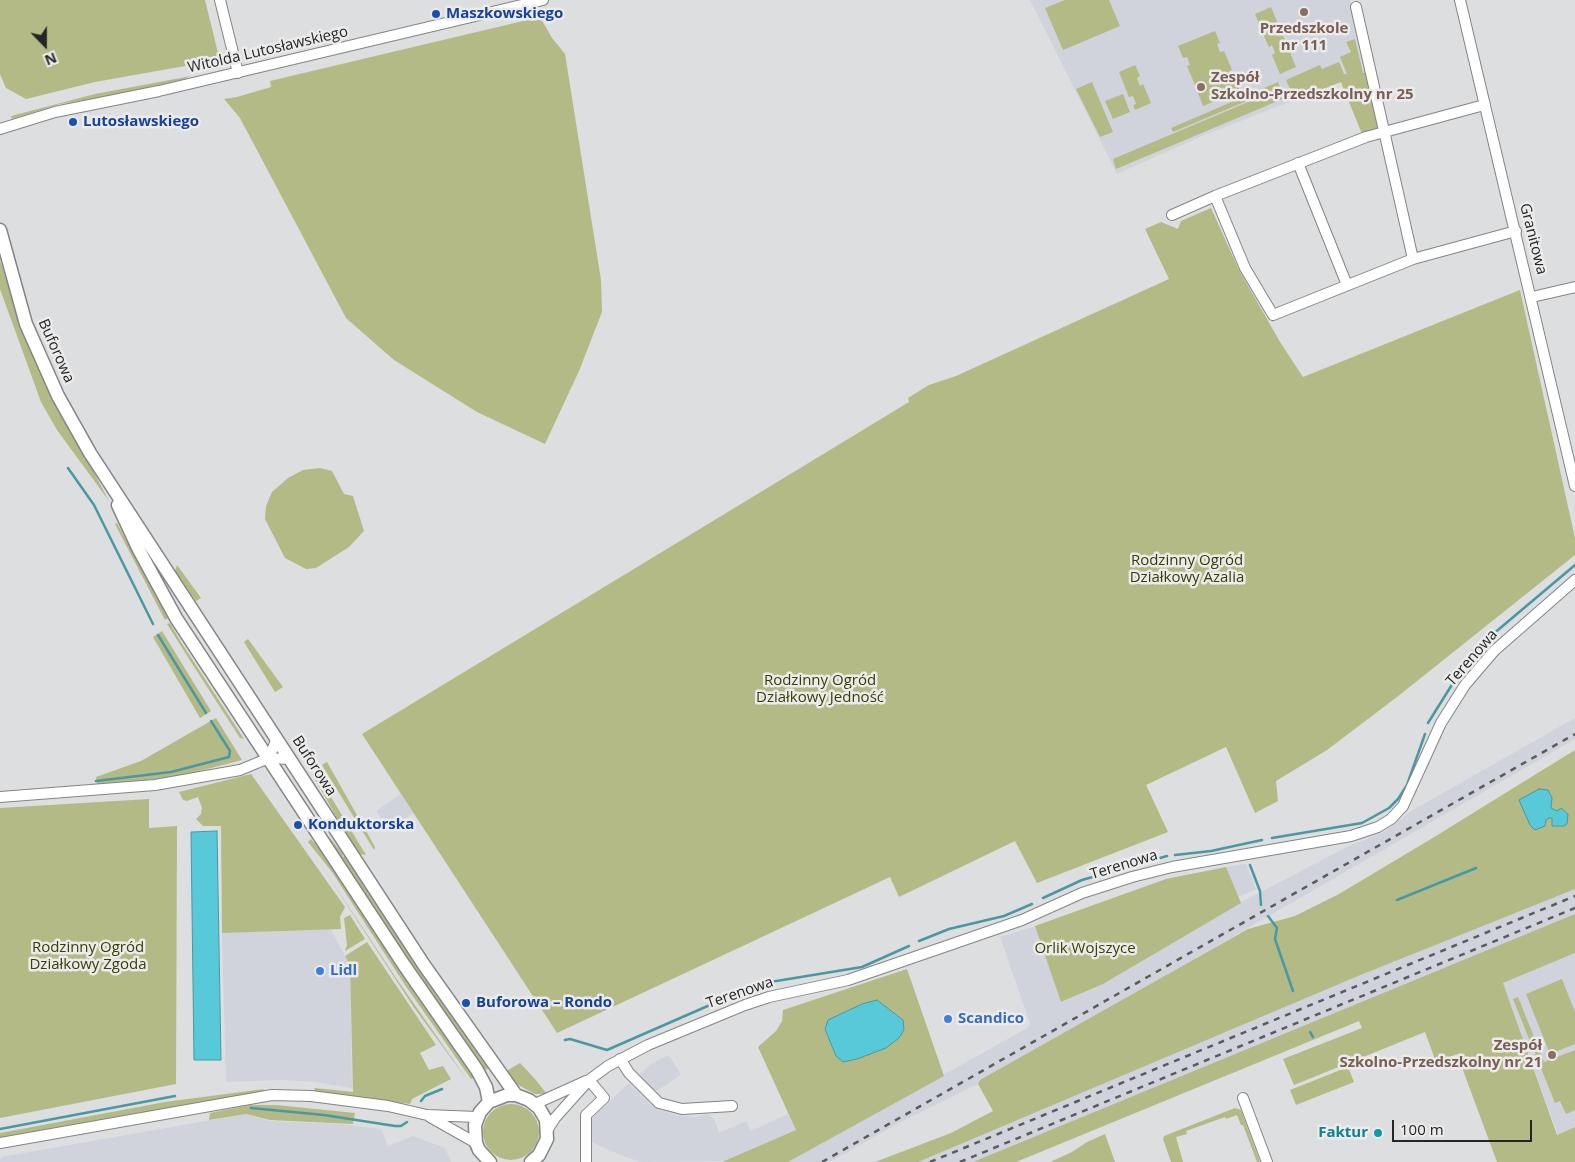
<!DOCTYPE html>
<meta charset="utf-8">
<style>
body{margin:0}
#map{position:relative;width:1575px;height:1162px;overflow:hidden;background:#dddedf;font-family:"Open Sans",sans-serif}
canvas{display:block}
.north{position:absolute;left:20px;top:20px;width:50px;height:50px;-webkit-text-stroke:4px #ebebec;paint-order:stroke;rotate:158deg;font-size:14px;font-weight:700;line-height:20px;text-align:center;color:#252525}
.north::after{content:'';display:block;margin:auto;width:18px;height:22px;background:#252525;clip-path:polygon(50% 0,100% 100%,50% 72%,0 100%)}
.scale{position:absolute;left:1392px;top:1120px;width:140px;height:22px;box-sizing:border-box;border:2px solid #252525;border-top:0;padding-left:6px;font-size:15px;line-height:18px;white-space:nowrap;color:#252525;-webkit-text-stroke:4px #ebebec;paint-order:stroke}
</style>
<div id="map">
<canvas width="1575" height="1162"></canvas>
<div class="north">N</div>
<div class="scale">100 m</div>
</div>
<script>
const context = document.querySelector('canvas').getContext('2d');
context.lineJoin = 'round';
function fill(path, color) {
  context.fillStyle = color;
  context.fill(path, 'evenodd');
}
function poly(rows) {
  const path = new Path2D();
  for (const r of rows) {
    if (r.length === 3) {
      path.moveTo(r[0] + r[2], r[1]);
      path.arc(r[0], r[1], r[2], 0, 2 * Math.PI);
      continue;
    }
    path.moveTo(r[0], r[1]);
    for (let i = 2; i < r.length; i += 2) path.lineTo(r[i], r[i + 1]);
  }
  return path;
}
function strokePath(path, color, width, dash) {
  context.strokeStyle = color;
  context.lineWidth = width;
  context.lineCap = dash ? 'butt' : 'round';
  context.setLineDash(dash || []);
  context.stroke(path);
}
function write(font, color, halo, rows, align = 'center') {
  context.font = font + ' "Open Sans",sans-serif';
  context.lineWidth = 5;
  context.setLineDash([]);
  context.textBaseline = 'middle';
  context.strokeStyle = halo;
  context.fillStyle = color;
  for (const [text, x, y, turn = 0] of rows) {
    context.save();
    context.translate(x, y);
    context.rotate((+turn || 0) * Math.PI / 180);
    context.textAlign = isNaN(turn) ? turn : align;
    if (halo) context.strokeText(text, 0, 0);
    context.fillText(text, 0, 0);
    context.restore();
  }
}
fill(poly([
 [1030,0,1350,0,1366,72,1202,136,1117,174],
 [1575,718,1575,739,978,1084,897,1124,830,1162,788,1162,1029,1027,1030,1023,1000,937,1035,926,1062,1002,1103,984,1234,906,1349,846,1384,832,1413,810],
 [401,794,413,813,389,830,376,811],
 [1246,864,1256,889,1238,897,1226,867],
 [1575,867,1575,932,1016,1162,905,1162],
 [330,928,350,965,352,1088,315,1082,282,1080,226,1082,222,933],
 [1575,953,1575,1127,1558,1135,1503,983],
 [669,1055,681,1075,655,1092,639,1075,652,1063],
 [629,1083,652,1106,660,1110,676,1115,695,1117,708,1114,714,1119,719,1133,746,1121,751,1131,788,1114,796,1130,727,1161,641,1162,623,1156,589,1141,590,1120],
 [246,1114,269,1121,341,1124,381,1129,388,1146,413,1136,445,1148,451,1162,0,1162,1,1157]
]), '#d0d3db');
fill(poly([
 [0,0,205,0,218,53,213,61,95,82,26,99,6,88,0,74],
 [1065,0,1109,0,1120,26,1063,50,1045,8],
 [1271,7,1296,67,1280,74,1272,55,1275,53,1272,45,1269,47,1263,34,1267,33,1264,25,1260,26,1255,14],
 [540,17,552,38,565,54,601,280,602,312,579,371,545,444,477,412,394,360,346,318,240,118,224,99,237,97,271,87,270,81],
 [1215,31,1220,43,1217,44,1220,52,1224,51,1232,70,1229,71,1232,79,1235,78,1240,91,1203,106,1198,93,1201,92,1198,84,1195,85,1187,66,1190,65,1187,57,1183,58,1178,46],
 [1355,39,1363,73,1367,72,1379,125,1378,128,1362,134,1341,82,1295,100,1286,80,1320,65,1322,69,1339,62,1344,74,1347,74,1340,57,1351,52,1346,42],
 [1135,65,1140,76,1137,78,1140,86,1143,84,1151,103,1135,110,1133,105,1136,104,1133,96,1129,97,1119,72],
 [191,76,177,82,122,94,60,104,12,119,11,116,95,94],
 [1092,82,1113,132,1100,137,1076,89],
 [1278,82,1280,87,1173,132,1171,128],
 [1281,88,1285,98,1116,169,1113,159],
 [1123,94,1130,112,1113,119,1105,101],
 [1211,208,1239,270,1280,342,1303,377,1520,290,1575,538,1575,555,1397,697,1327,750,1276,781,1278,801,1255,813,1226,747,1146,785,1168,832,1037,883,1015,841,899,897,890,877,557,1033,362,734,909,402,908,398,929,385,956,376,1169,279,1145,229,1161,222,1178,229,1181,221],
 [0,260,21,327,37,364,109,501,57,430,41,402,0,289],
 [320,468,332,471,344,494,353,496,364,531,349,547,316,568,306,569,285,558,265,519,266,506,272,492,288,478,303,470],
 [117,523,168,618,165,620,115,524],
 [177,565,201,598,196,601,175,571],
 [170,623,181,642,244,739,240,738,191,662,167,624],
 [162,631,211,711,200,718,153,637],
 [248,639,283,687,275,692,244,642],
 [216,718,242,760,176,777,97,785,96,777,141,761],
 [1575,750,1575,889,1358,976,918,1162,875,1162,951,1133,993,1111,978,1084,980,1080,1248,929,1295,916,1339,894,1431,839],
 [327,762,375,847,374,850,322,765],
 [315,771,331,797,366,855,359,854,344,830,312,774],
 [251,774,345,907,340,917,341,929,222,933,221,826,203,826,196,819,201,814,202,808,198,797,187,801,183,800,179,792],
 [149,799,149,828,177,826,176,1084,0,1118,0,808],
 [329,837,343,854,342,857,345,856,362,881,427,980,489,1068,485,1070,424,984,329,838],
 [311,839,324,854,408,982,474,1077,471,1079,405,985,332,872,308,842],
 [319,862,398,981,468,1081,415,1009],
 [1226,867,1241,903,1103,984,1061,1002,1035,926,1166,879],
 [1575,914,1575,953,1503,983,1557,1135,1575,1127,1575,1162,1497,1162,1457,1054,1436,1062,1425,1032,1294,1085,1283,1059,1362,1028,1359,1021,1016,1162,973,1162],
 [350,915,365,939,345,951,347,945,344,918],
 [367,942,436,1045,420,1053,429,1070,443,1066,451,1079,412,1099,410,1104,314,1091,315,1088,353,1092,350,965,345,956],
 [907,969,944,1076,788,1162,722,1162,796,1130,758,1047,776,1031,782,1021,783,1010],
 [877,1000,903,1020,836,1056,825,1029,841,1014],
 [1562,979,1575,1012,1575,1044,1550,1054,1526,994],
 [1518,997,1544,1062,1575,1050,1575,1110,1566,1114,1560,1101,1555,1103,1513,999],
 [520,1063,535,1079,547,1094,535,1094,511,1081,505,1072],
 [1348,1067,1354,1082,1296,1105,1290,1090],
 [264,1089,262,1092,0,1138,0,1133,165,1102],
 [511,1132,28],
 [250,1105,276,1105,355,1113,353,1124,270,1120,246,1114,209,1120,210,1113],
 [1235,1108,1241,1110,1260,1162,1257,1162,1243,1125,1241,1125,1237,1115,1226,1119,1225,1117,1186,1131,1187,1134,1176,1137,1183,1162,1171,1162,1163,1139,1164,1136],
 [1105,1134,1115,1162,1050,1162,1072,1152,1087,1142]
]), '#b3ba85');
const water = poly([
 [1539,789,1548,790,1552,798,1551,808,1557,811,1561,808,1568,814,1567,824,1564,826,1552,826,1552,818,1549,818,1546,820,1545,826,1535,830,1530,825,1519,800,1539,789],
 [217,831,221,1060,194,1060,191,832,217,831],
 [877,1000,903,1020,904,1030,899,1038,886,1048,857,1059,843,1062,836,1056,831,1044,825,1029,828,1020,862,1004,877,1000]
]);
fill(water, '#58c9d9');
strokePath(water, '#4998a3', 1);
strokePath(poly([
 [68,468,94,505,153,624],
 [158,635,206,713],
 [1428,723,1473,651,1575,565],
 [96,781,171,772,229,757,230,751,211,721],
 [1272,838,1362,823,1389,808,1398,799,1407,785,1425,734],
 [1175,855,1211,851,1262,840],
 [1250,865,1260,891,1261,905],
 [1043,898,1082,880,1167,856],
 [1397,900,1476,868],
 [1268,916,1277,928,1275,939,1293,991],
 [919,941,949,929,1004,916,1032,904],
 [1310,1032,1313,1037],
 [565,1040,570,1039,607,1050,758,984,862,967,909,946],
 [421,1101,425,1096,442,1089],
 [251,1108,324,1115,395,1126,401,1126,407,1122],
 [0,1129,175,1096]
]), '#4998a3', 2.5);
const minor = poly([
 [220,0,238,73],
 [1460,0,1575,486],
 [1356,7,1413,259],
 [0,129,55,112,159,91,543,0],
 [1298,163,1347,285],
 [1215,196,1245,268,1273,315,1413,259,1516,231],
 [1172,215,1215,196,1366,137,1484,105],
 [1532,297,1575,287],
 [269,758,277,738],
 [0,797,155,785,240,770,269,758,290,759],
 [620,1059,629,1073,659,1103,682,1109,732,1106],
 [1243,1098,1267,1162],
 [535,1104,586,1081],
 [430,1117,476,1143],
 [548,1129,555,1118,589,1080,608,1066,648,1045,745,1005,769,997,848,980,1022,920,1082,893,1132,877,1172,867,1351,836,1378,827,1391,819,1403,806,1441,723,1465,685,1494,651,1575,580],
 [0,1143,272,1095,311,1096,388,1106,427,1115,477,1117],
 [586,1162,586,1115,604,1098,589,1080]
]);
const major = poly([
 [0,230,26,324,58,396,90,453,424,965,516,1095],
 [118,505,139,550,176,618,404,965,477,1070,486,1087,489,1102],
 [490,1162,479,1150,476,1143,475,1125,480,1112,489,1102,507,1095,516,1095,529,1100,539,1108,546,1120,547,1139,539,1155,531,1162]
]);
strokePath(minor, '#838485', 12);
strokePath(major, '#838485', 15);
strokePath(minor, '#fff', 10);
strokePath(major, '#fff', 12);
strokePath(poly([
 [822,1162,1575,734],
 [930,1162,1575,896],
 [960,1162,1575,908]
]), '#5a5b5b', 2.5, [6, 6]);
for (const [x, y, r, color] of [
 [1304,12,5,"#8d6e63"],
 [436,14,5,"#1a4fb4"],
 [1201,87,5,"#8d6e63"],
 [73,122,5,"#1a4fb4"],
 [298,825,5,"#1a4fb4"],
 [320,971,5,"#3f7fe0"],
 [466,1003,5,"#1a4fb4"],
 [948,1019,5,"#3f7fe0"],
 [1552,1055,5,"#8d6e63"],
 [1378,1133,5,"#0f9aa8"]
]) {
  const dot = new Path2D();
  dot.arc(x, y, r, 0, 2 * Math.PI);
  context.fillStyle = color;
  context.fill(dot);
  strokePath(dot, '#ebebec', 2);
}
write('bold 15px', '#164399', '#ebebec', [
 ["Maszkowskiego",446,14],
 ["Lutosławskiego",83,122],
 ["Konduktorska",308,825],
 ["Buforowa – Rondo",476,1003]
], 'left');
write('bold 15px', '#785e54', '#ebebec', [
 ["Przedszkole",1304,29],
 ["nr 111",1304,46],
 ["Zespół",1211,78,"left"],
 ["Szkolno-Przedszkolny nr 25",1211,95,"left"],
 ["Zespół",1542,1046,"right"],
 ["Szkolno-Przedszkolny nr 21",1542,1063,"right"]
]);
write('15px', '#252525', '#ebebec', [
 ["Witolda Lutosławskiego",268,50,-13],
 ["Granitowa",1533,239,76],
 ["Buforowa",56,351,66],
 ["Terenowa",1472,658,-49],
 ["Buforowa",314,766,57],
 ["Terenowa",1124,865,-17],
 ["Terenowa",740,993,-19]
]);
write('15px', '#3a3e00', '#ebebec', [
 ["Rodzinny Ogród",1187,561],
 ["Działkowy Azalia",1187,578],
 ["Rodzinny Ogród",820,681],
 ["Działkowy Jedność",820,698],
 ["Rodzinny Ogród",88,948],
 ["Działkowy Zgoda",88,965],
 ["Orlik Wojszyce",1085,949]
]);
write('bold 15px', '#366cbe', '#ebebec', [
 ["Lidl",330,971],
 ["Scandico",958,1019]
], 'left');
write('bold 15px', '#0d838f', '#ebebec', [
 ["Faktur",1368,1133]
], 'right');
</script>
